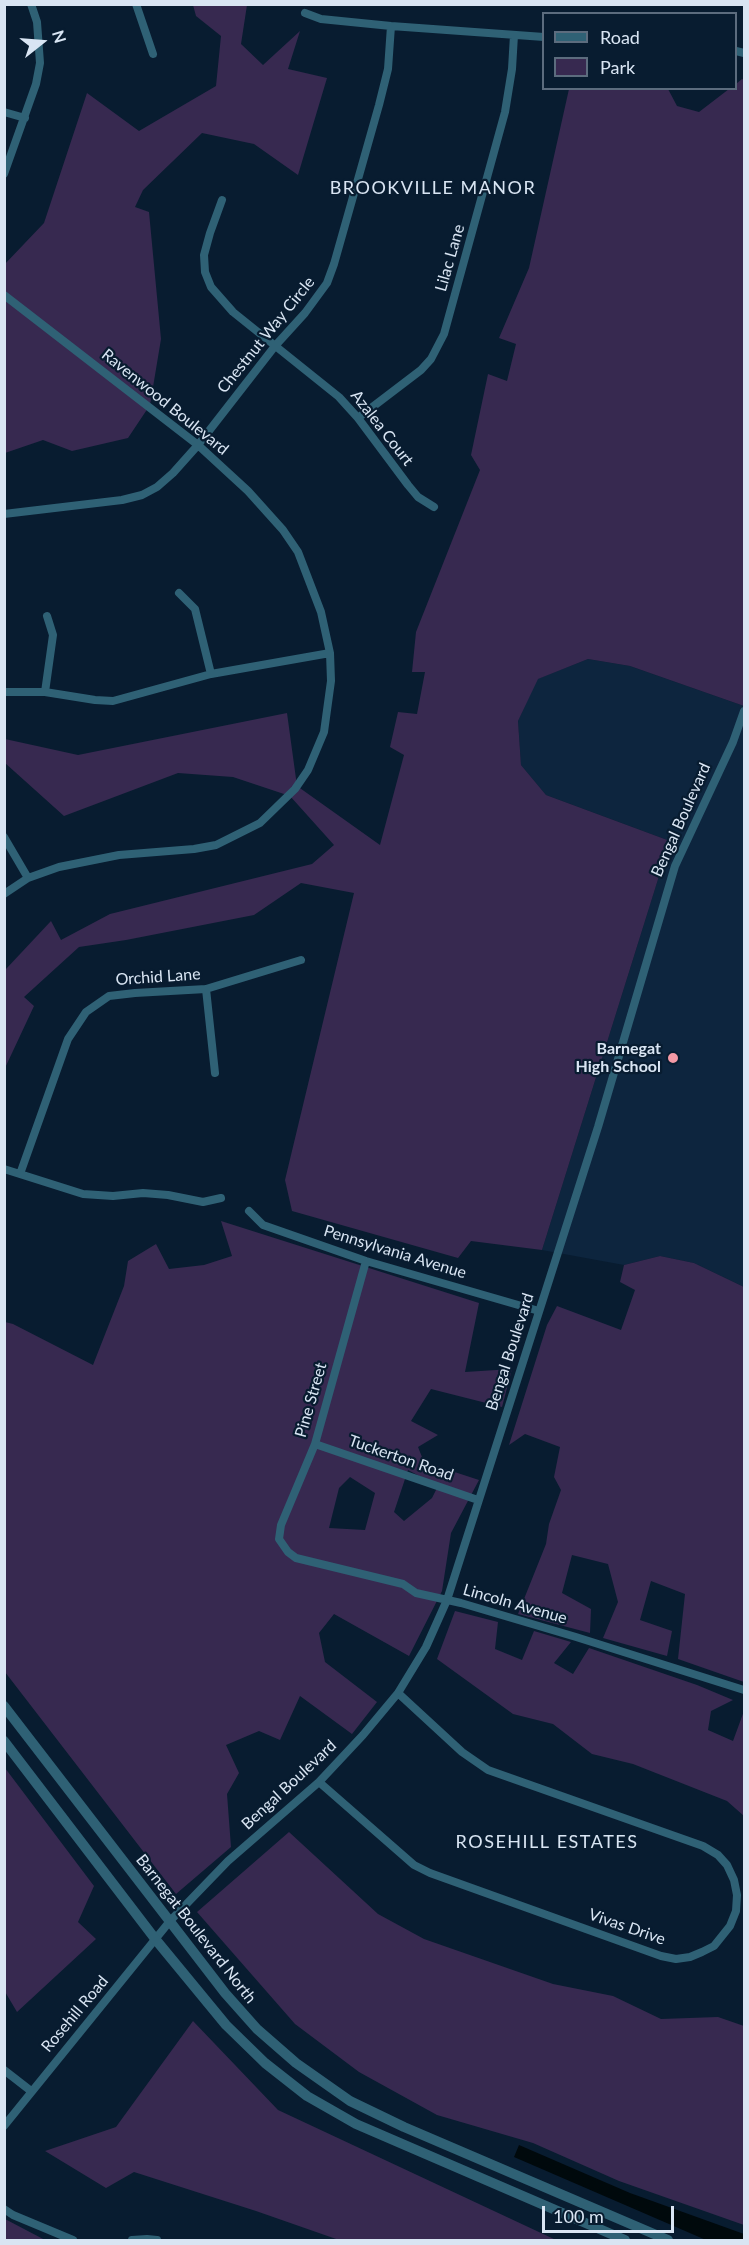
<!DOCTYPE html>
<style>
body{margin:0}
#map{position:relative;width:749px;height:2245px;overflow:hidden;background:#081c30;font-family:Lato,sans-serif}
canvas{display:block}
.frame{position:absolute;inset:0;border:6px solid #d9e5f3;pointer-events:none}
.legend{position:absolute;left:542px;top:12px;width:195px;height:78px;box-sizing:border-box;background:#081c30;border:2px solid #5c6c7e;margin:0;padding:8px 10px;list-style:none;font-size:18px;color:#d9e5f3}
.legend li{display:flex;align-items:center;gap:12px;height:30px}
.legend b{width:30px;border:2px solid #5c6c7e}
.north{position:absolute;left:12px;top:12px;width:60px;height:60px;-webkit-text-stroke:4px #081c30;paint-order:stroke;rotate:73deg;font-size:16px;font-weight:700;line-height:24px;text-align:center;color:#d9e5f3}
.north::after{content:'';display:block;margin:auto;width:21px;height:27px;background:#d9e5f3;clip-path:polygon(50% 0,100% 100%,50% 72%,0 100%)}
.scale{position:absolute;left:542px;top:2206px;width:132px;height:27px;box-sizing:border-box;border:3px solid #d9e5f3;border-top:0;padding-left:8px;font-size:18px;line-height:21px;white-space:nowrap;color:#d9e5f3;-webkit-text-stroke:4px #081c30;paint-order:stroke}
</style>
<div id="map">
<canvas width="749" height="2245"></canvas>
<div class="frame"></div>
<ul class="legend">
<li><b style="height:8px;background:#2f6175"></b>Road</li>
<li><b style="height:16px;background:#372950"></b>Park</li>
</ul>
<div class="north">N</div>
<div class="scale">100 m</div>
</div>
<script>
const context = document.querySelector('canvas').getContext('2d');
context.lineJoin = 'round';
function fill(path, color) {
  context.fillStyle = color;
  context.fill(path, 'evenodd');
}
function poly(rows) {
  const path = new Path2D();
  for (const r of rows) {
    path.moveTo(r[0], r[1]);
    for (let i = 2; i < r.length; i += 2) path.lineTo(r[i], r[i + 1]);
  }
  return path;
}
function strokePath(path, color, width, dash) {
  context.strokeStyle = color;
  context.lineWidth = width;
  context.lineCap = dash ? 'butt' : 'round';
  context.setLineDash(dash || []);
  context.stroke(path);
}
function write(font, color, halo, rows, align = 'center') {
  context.font = font + ' Lato,sans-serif';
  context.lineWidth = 4.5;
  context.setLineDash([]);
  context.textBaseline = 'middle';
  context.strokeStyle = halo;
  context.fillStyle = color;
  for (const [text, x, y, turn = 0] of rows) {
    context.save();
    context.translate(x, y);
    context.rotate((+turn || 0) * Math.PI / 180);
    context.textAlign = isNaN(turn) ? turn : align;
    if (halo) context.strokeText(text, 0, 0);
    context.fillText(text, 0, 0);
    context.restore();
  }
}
fill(poly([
 [588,659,630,666,744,706,744,1287,694,1263,660,1256,624,1265,542,1250,670,841,546,795,521,765,518,721,537,679]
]), '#0d253e');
fill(poly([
 [193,5,247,5,241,44,263,65,300,31,288,69,327,78,298,175,254,144,202,133,143,190,135,207,149,212,161,339,150,405,128,438,72,451,43,440,5,453,4,265,44,223,87,93,139,131,216,86,221,36,196,16],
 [742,79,744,80,744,706,630,666,588,659,538,679,518,721,521,765,546,795,670,841,542,1250,471,1241,458,1258,292,1211,285,1180,354,893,301,883,254,915,126,940,79,947,24,997,34,1006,5,1068,5,973,6,969,51,921,61,940,110,914,312,864,334,845,290,796,233,777,178,773,64,816,5,763,5,739,78,755,287,713,297,786,380,845,404,755,390,747,398,712,417,714,425,672,412,672,416,632,480,470,471,455,488,374,507,381,516,344,499,338,529,268,569,89,668,89,677,106,699,112,729,89,736,88,736,84],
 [221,1221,479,1303,465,1372,512,1369,502,1407,431,1389,411,1421,438,1435,418,1447,424,1462,479,1480,451,1533,442,1591,409,1656,334,1614,319,1633,325,1662,377,1702,352,1734,300,1696,280,1740,259,1731,226,1745,239,1773,227,1794,231,1847,176,1894,5,1672,5,1322,13,1324,93,1365,124,1286,128,1261,156,1244,169,1269,204,1265,232,1256],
 [408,1470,438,1486,432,1498,404,1521,394,1512],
 [350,1477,375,1493,365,1530,329,1528,339,1488],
 [660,1256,694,1263,744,1287,744,1682,678,1659,685,1594,651,1581,640,1620,672,1631,667,1656,603,1638,618,1602,608,1564,572,1555,562,1593,591,1609,590,1633,518,1614,546,1544,549,1524,561,1490,554,1477,560,1447,525,1434,509,1445,547,1325,557,1306,621,1330,635,1290,620,1282,624,1265],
 [455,1611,498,1622,495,1649,522,1660,534,1631,571,1642,554,1663,573,1674,589,1648,697,1685,733,1700,711,1711,708,1730,733,1741,744,1711,744,1816,727,1801,633,1764,592,1754,553,1724,513,1714,437,1659],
 [5,1768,94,1886,78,1922,96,1939,17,2012,4,1990],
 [289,1832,378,1914,424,1939,553,1984,613,1996,661,2019,718,2017,744,2026,744,2225,619,2181,533,2143,437,2115,359,2072,295,2024,197,1912],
 [193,2021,278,2110,556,2240,339,2240,256,2211,134,2172,106,2188,45,2151,116,2127],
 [5,2219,45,2240,5,2240]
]), '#372950');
fill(poly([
 [519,2145,630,2193,744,2234,744,2240,706,2240,514,2157]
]), '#00090c');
strokePath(poly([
 [136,4,153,54],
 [305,13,321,19,391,26,544,37],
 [736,51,744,53],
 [4,112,25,118],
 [4,174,36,84,40,63,37,22,31,4],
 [222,200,210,233,204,255,205,272,211,287,233,312,339,397,358,418,408,485,418,497,434,507],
 [4,295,198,445,248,491,283,530,298,552,321,612,330,653,331,681,324,732,308,770,295,789,260,823,216,845,194,849,119,855,59,867,28,878,4,894],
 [358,418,421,370,431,359,444,334,505,112,512,69,514,35],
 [4,514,122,500,142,495,157,487,173,473,198,445,275,346,305,313,327,283,334,264,379,105,388,69,391,26],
 [179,593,195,609,211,674],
 [4,692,45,692,95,700,113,701,211,674,330,653],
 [45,692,53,635,47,616],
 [4,837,28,878],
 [206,989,215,1073],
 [4,1169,83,1194,113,1196,143,1193,168,1195,203,1202,221,1198],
 [20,1174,68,1039,86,1012,109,996,135,993,206,989,301,960],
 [249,1211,263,1225,366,1261,539,1311],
 [366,1261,315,1444,281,1525,279,1539,288,1552,296,1558,403,1584,416,1593,461,1603,576,1637,744,1690],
 [315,1444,478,1500],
 [319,1782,414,1865,430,1873,661,1956,676,1959,690,1957,702,1952,714,1946,730,1926,736,1911,737,1895,734,1880,727,1865,718,1855,703,1846,488,1770,462,1752,398,1693],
 [4,2070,31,2091],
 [4,2126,170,1921,228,1861,319,1782,363,1735,398,1693,426,1647,447,1600,598,1127,675,866,733,742,744,711],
 [4,2209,13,2215,73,2240],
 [132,2240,147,2239,157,2240]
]), '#2f6175', 8);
strokePath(poly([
 [4,1706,225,1993,257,2029,296,2063,350,2101,404,2127,668,2240],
 [4,1741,156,1940,226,2025,265,2063,307,2096,356,2124,625,2240]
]), '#2f6175', 10);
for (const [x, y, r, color] of [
 [673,1058,6,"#f49aa6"]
]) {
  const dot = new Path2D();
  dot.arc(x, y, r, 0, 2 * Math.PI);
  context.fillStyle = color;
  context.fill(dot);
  strokePath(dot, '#081c30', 2);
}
write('16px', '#d9e5f3', '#081c30', [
 ["Lilac Lane",450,258,-74],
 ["Chestnut Way Circle",266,335,-51],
 ["Ravenwood Boulevard",165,402,39],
 ["Azalea Court",382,428,52],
 ["Bengal Boulevard",681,820,-66],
 ["Orchid Lane",158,977,-4],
 ["Pennsylvania Avenue",395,1252,17],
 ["Bengal Boulevard",510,1352,-72],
 ["Pine Street",311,1400,-74],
 ["Tuckerton Road",401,1458,19],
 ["Lincoln Avenue",515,1604,16],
 ["Bengal Boulevard",289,1785,-43],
 ["Vivas Drive",627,1927,19],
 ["Barnegat Boulevard North",196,1929,52],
 ["Rosehill Road",75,2014,-50]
]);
write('bold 16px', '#d9e5f3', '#081c30', [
 ["Barnegat",661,1049],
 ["High School",661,1067]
], 'right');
context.letterSpacing = '1.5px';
write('18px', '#d9e5f3', '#081c30', [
 ["BROOKVILLE MANOR",433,188],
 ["ROSEHILL ESTATES",547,1842]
]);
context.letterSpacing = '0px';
</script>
